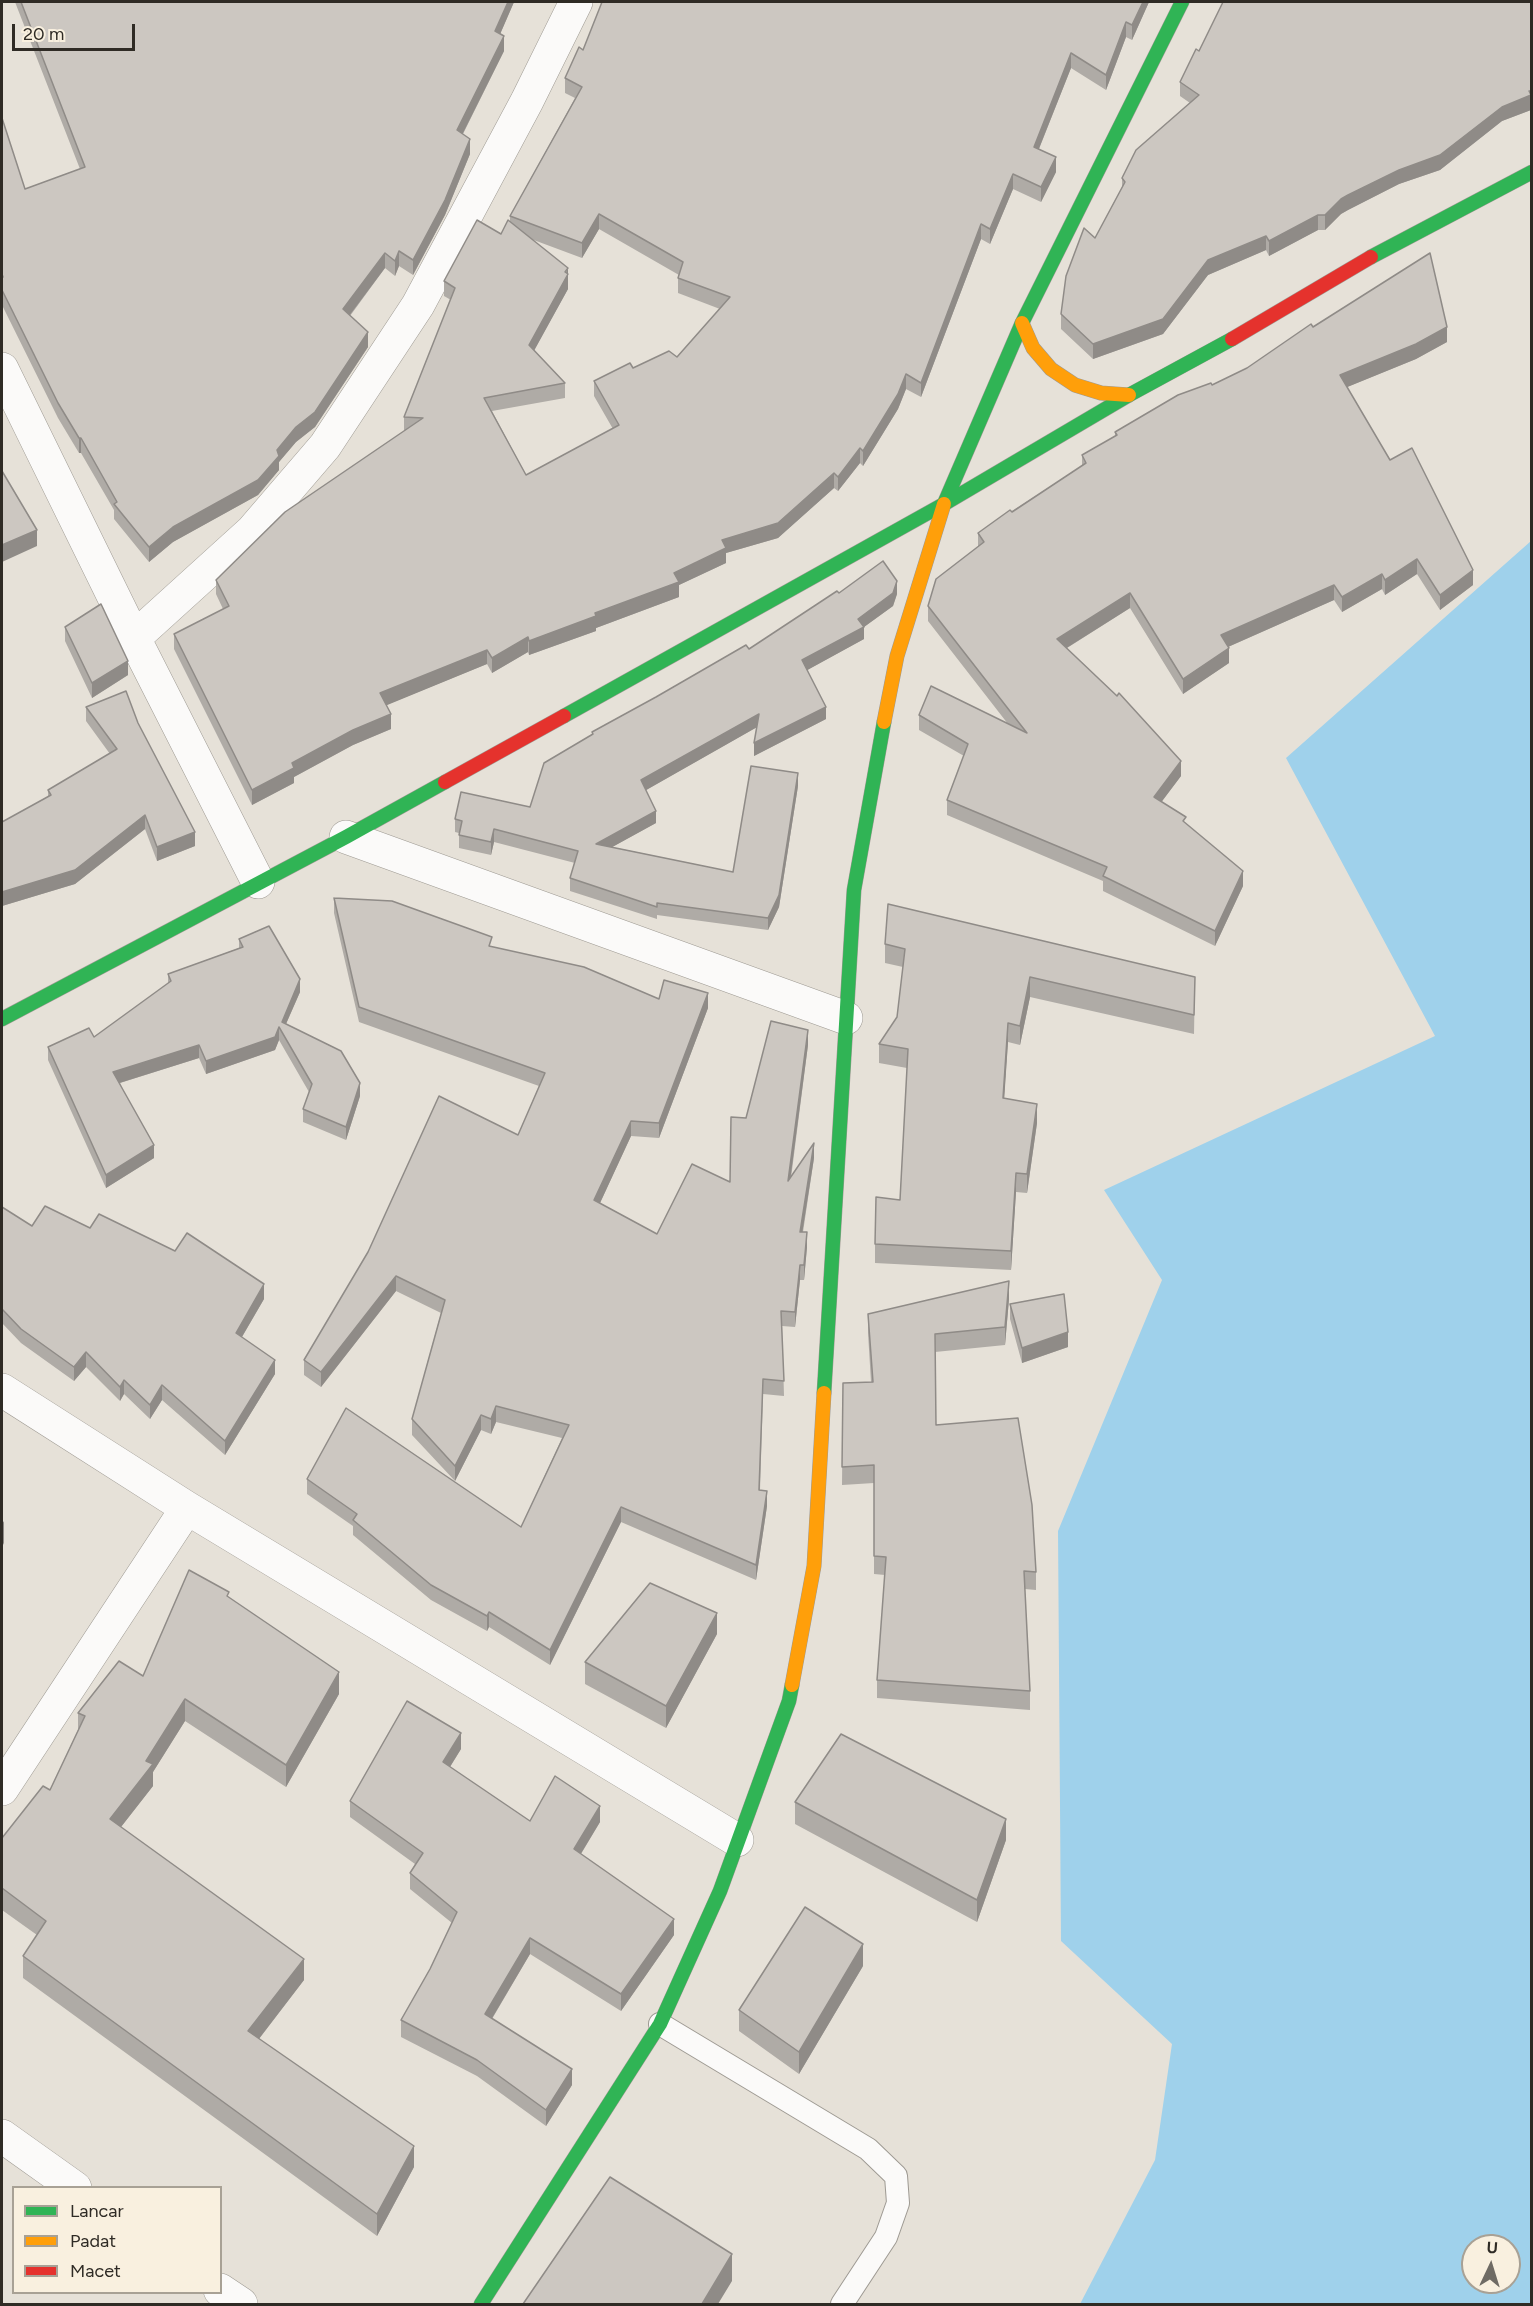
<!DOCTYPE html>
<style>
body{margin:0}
#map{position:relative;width:1533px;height:2306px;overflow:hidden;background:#e6e1d8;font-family:Figtree,sans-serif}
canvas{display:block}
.frame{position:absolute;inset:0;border:3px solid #2f2b25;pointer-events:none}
.legend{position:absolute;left:12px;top:2186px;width:210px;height:108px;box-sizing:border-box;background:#f9f0df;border:2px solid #a8a195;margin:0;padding:8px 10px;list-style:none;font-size:18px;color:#2f2b25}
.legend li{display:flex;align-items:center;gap:12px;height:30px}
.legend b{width:30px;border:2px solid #a8a195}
.north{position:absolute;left:1461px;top:2234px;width:60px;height:60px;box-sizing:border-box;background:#f9f0df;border:2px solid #a8a195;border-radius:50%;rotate:4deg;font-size:16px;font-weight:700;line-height:24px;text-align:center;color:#2f2b25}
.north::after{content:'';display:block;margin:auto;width:21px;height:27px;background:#6f6b64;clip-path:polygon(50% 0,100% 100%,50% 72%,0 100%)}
.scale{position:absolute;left:12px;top:24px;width:123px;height:27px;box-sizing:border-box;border:3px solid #2f2b25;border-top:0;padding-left:8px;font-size:18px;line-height:21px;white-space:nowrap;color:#2f2b25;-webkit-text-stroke:4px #f9f0df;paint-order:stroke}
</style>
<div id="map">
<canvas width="1533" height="2306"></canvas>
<div class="frame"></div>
<ul class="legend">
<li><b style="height:8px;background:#30b455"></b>Lancar</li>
<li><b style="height:8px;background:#ff9f0a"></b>Padat</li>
<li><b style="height:8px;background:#e5322d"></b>Macet</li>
</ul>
<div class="north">U</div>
<div class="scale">20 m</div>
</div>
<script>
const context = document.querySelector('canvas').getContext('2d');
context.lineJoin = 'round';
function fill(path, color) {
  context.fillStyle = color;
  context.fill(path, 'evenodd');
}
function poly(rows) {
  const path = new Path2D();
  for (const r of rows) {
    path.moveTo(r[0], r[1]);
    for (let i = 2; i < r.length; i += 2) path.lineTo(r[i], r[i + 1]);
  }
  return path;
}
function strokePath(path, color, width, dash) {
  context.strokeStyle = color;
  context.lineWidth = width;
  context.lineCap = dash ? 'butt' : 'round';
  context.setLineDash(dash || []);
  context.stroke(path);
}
fill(poly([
 [1531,541,1531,2304,1080,2304,1155,2160,1172,2044,1061,1941,1058,1531,1162,1280,1104,1190,1435,1036,1286,758],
 [1473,2246,1509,2246,1509,2282,1473,2282]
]), '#9fd1eb');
const lane = poly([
 [660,2024,868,2149,896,2176,898,2203,886,2237,842,2304]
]);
const street = poly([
 [2,369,134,638,258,882],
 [134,638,252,531,325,446,418,305,527,101,576,2],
 [346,837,846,1018],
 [2,1390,187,1508,737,1840],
 [2,1789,187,1508],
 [2,2136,75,2188],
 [220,2290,241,2304]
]);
const fast = poly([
 [1371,257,1532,172],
 [944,504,1022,323,1182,2],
 [564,716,944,504,1129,395,1232,339],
 [2,1019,346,837,445,782],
 [824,1393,854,890,884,722],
 [481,2304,660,2024,720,1891,789,1701,792,1685]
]);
const slow = poly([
 [1022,323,1033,348,1051,369,1075,385,1101,393,1129,395],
 [884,722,897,656,944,504],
 [792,1685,814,1566,824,1393]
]);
const jam = poly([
 [1232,339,1371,257],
 [445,782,564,716]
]);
strokePath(lane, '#9e9a93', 24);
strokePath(street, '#9e9a93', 34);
strokePath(fast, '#9e9a93', 15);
strokePath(slow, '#9e9a93', 15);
strokePath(jam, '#9e9a93', 15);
strokePath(lane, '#fbfaf9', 22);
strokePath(street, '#fbfaf9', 33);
strokePath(fast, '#30b455', 14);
strokePath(slow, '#ff9f0a', 14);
strokePath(jam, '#e5322d', 14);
fill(poly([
 [15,2,514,2,500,34,504,51,463,134,470,154,445,215,413,275,399,266,395,276,385,268,350,316,368,347,315,427,296,442,279,462,279,470,258,495,173,542,149,562,114,519,114,510,81,453,79,453,58,418,2,305,2,118,25,189,80,169],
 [1149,2,1132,40,1126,37,1106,90,1071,68,1039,149,1056,172,1041,202,1013,189,990,244,981,239,921,397,906,389,898,409,863,466,860,463,838,491,834,488,778,538,726,553,726,563,679,585,679,597,596,628,596,631,529,655,528,652,492,673,487,664,386,705,391,729,353,745,294,777,294,783,252,805,174,649,174,634,223,609,216,594,216,580,404,431,404,417,451,300,444,296,444,281,501,234,510,221,510,216,575,98,565,93,565,78,583,50],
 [599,229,679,275,678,278,678,293,720,309,677,357,633,368,594,381,594,396,613,429,526,475,492,411,565,398,565,383,534,350,568,289,568,274,531,239,582,258],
 [1199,51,1531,105,1531,110,1502,121,1440,170,1399,184,1348,210,1341,214,1325,230,1318,230,1269,256,1266,250,1208,275,1163,334,1093,359,1061,329,1061,314,1095,238,1122,187,1122,178,1190,103,1180,96,1180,82],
 [1313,327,1447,342,1416,359,1347,387,1390,460,1473,585,1440,610,1417,574,1385,595,1382,589,1342,612,1334,600,1228,647,1229,663,1183,694,1130,608,1067,648,1181,776,1161,802,1186,824,1243,886,1215,946,1103,891,1103,881,947,815,947,800,964,756,919,730,919,715,1008,724,928,621,928,606,978,547,978,533,1082,466,1082,455,1115,436,1115,432,1247,368],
 [839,593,897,594,893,606,864,627,864,639,807,670,826,719,754,756,757,727,646,790,656,823,612,847,733,872,798,786,779,907,768,930,657,915,657,919,570,891,570,878,575,863,494,842,491,855,459,848,459,833,455,832,455,819,530,807,592,735,592,732,749,649],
 [65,627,128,675,92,698,65,641],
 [86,707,138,723,195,846,157,861,145,829,75,884,2,906,2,822,48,797,48,790,110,754,86,721],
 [334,898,659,999,708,1008,659,1138,631,1136,600,1203,657,1234,730,1182,746,1118,808,1045,791,1178,814,1158,803,1232,807,1247,804,1280,800,1280,795,1327,782,1326,784,1396,763,1394,760,1490,767,1506,756,1580,621,1522,550,1665,489,1627,487,1631,431,1600,353,1535,353,1526,307,1494,307,1479,521,1527,562,1438,496,1422,491,1434,481,1430,455,1481,412,1435,412,1419,441,1313,396,1291,321,1387,304,1375,304,1360,518,1135,539,1086,359,1022,334,913],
 [239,939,300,992,286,1024,360,1096,346,1140,303,1122,303,1109,309,1092,279,1040,275,1050,206,1074,199,1058,120,1083,154,1158,106,1188,48,1060,48,1047,94,1037,168,984,168,974,239,948],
 [885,944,1195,977,1194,1034,1030,997,1020,1045,1008,1042,1004,1098,1037,1123,1027,1193,1016,1192,1011,1270,875,1263,875,1244,900,1200,907,1068,879,1063,879,1044,897,1017,903,967,885,963],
 [2,1207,32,1226,90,1228,264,1299,242,1337,275,1374,225,1455,162,1400,150,1419,124,1394,120,1401,86,1367,74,1381,21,1343,2,1323],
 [1009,1299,1005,1345,935,1352,936,1425,1036,1572,1036,1590,1025,1589,1030,1691,1030,1710,877,1698,877,1680,885,1575,874,1574,874,1483,842,1485,843,1383,871,1382,868,1333,868,1314],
 [1010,1304,1068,1347,1022,1363,1010,1319],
 [229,1597,339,1694,286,1787,185,1721,153,1772,153,1786,121,1827,304,1980,259,2039,414,2167,377,2236,23,1978,23,1956,37,1935,2,1910,2,1838,50,1790,78,1730,78,1713,143,1676],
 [717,1634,666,1728,585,1684,585,1662],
 [461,1749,450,1767,530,1821,600,1822,581,1854,674,1935,621,2011,530,1954,492,2019,572,2085,546,2126,477,2076,401,2037,401,2020,430,1969,452,1923,410,1889,410,1873,415,1864,350,1817,350,1801],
 [795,1802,1006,1840,977,1922,795,1824],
 [863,1966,799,2074,739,2031,739,2010]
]), '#afaba6');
fill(poly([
 [508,2,514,2,495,46,495,31],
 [1143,2,1149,2,1132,40,1132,25],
 [1126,22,1126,37,1106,90,1106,75],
 [504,36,504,51,457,145,457,130],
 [1071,53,1071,68,1034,161,1034,147],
 [1529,91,1532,91,1531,110,1502,121,1440,170,1399,184,1348,210,1341,214,1325,230,1325,215,1341,199],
 [470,139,470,154,445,215,413,275,413,260],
 [1056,157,1056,172,1041,202,1041,187],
 [1013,174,1013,189,990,244,990,229],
 [599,214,599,229,582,258,582,243],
 [1318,215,1318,230,1269,256,1269,241],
 [981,224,981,239,921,397,921,383],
 [1266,236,1266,250,1208,275,1163,334,1093,359,1093,344,1208,260],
 [399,251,399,266,395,276,395,261],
 [385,253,385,268,343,324,343,309],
 [568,268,568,289,529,360,529,345],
 [1447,327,1447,342,1416,359,1340,390,1340,375],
 [368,332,368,347,315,427,296,442,279,462,279,470,258,495,173,542,149,562,149,547,173,527,277,450],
 [906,374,906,389,898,409,863,466,863,451],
 [79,438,81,438,81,453,79,453],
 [860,448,860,463,838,491,838,477],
 [834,473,834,488,778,538,726,553,726,563,679,585,679,597,596,628,596,631,529,655,529,641,595,613,674,573,722,540],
 [37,530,37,546,2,562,2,545],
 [1417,559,1417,574,1385,595,1385,580],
 [1473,570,1473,585,1440,610,1440,595],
 [1382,574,1382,589,1342,612,1342,597],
 [897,581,897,594,893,606,864,627,864,639,802,673,802,660,858,619],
 [1334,585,1334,600,1221,650,1221,635],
 [1130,593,1130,608,1057,654,1057,639],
 [528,637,528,652,492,673,492,658],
 [1229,648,1229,663,1183,694,1183,679],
 [487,650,487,664,380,708,380,693],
 [128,661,128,675,92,698,92,683],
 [826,707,826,719,754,756,754,743],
 [391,714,391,729,353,745,294,777,294,783,252,805,252,790,292,763,353,730],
 [759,714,759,726,641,793,641,780],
 [1181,761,1181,776,1154,812,1154,797],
 [798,773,798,786,779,907,768,930,768,918],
 [656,811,656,823,596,856,596,844],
 [145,815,145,829,75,884,2,906,2,892],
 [494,829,494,842,491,855,491,842],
 [195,832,195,846,157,861,157,847],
 [1243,871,1243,886,1215,946,1215,931],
 [1030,977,1030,997,1020,1045,1020,1026],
 [300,979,300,992,282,1033,282,1022],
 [708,993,708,1008,659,1138,659,1123],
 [1008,1023,1008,1042,1003,1117,1003,1098],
 [279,1027,279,1040,275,1050,206,1074,206,1061],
 [808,1030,808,1045,788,1196,788,1181],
 [199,1045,199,1058,113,1085,113,1072],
 [360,1083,360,1096,346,1140,346,1127],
 [1037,1104,1037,1123,1027,1193,1027,1174],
 [631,1121,631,1136,594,1216,594,1200],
 [814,1143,814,1158,800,1247,800,1232],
 [154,1145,154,1158,106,1188,106,1175],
 [1016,1173,1016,1192,1011,1270,1011,1251],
 [807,1232,807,1247,804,1280,804,1265],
 [800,1265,800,1280,795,1327,795,1312],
 [396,1276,396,1291,321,1387,321,1372],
 [1009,1281,1009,1299,1005,1345,1005,1327],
 [264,1284,264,1299,236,1347,236,1333],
 [1068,1332,1068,1347,1022,1363,1022,1348],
 [86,1352,86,1367,74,1381,74,1367],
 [275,1360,275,1374,225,1455,225,1441],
 [124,1380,124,1394,120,1401,120,1387],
 [162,1385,162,1400,150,1419,150,1405],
 [496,1406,496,1422,491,1434,491,1419],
 [481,1415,481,1430,455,1481,455,1466],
 [767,1491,767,1506,756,1580,756,1565],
 [621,1507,621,1522,550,1665,550,1650],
 [4,1521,4,1543,2,1547,2,1524],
 [489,1612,489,1627,487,1631,487,1616],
 [717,1613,717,1634,666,1728,666,1706],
 [339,1672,339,1694,286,1787,286,1765],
 [185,1699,185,1721,153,1772,153,1786,110,1841,110,1819],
 [461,1733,461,1749,443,1778,443,1762],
 [600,1806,600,1822,574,1865,574,1849],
 [1006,1819,1006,1840,977,1922,977,1900],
 [674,1919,674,1935,621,2011,621,1994],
 [530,1938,530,1954,485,2030,485,2014],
 [863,1944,863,1966,799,2074,799,2052],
 [304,1959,304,1980,248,2053,248,2031],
 [572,2069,572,2085,546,2126,546,2110],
 [414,2146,414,2167,377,2236,377,2214],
 [732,2254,732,2281,718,2304,702,2304]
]), '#8f8b87');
const building = poly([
 [21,2,508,2,495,31,504,36,457,130,470,139,445,200,413,260,399,251,395,261,385,253,343,309,368,332,315,412,296,427,277,450,279,456,258,480,173,527,149,547,114,504,117,502,81,438,79,438,58,403,2,290,2,278,3,277,2,274,2,118,25,189,85,167,21,2],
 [602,2,1143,2,1132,25,1126,22,1106,75,1071,53,1034,147,1056,157,1041,187,1013,174,990,229,981,224,921,383,906,374,898,394,863,451,860,448,838,477,834,473,778,523,722,540,726,548,674,573,679,582,595,613,596,616,529,641,528,637,492,658,487,650,380,693,391,714,353,730,292,763,294,768,252,790,174,634,229,606,216,580,285,512,423,418,404,417,455,288,444,281,477,220,501,234,508,220,568,268,565,272,568,274,529,345,565,383,484,398,526,475,619,425,594,381,630,363,633,368,669,351,677,357,730,297,678,278,683,262,599,214,582,243,510,216,582,87,565,78,579,47,583,50,602,2],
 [1223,2,1532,2,1532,91,1529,91,1531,95,1502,107,1440,155,1399,170,1348,195,1341,199,1325,215,1318,215,1269,241,1266,236,1208,260,1163,319,1093,344,1061,314,1066,276,1084,228,1095,238,1125,182,1122,178,1136,150,1199,95,1180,82,1196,49,1199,51,1223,2],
 [1430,253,1447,327,1416,344,1340,375,1390,460,1412,448,1473,570,1440,595,1417,559,1385,580,1382,574,1342,597,1334,585,1221,635,1229,648,1183,679,1130,593,1057,639,1117,696,1119,693,1181,761,1154,797,1186,817,1183,821,1243,871,1215,931,1103,876,1107,867,947,800,968,744,919,715,931,686,1027,733,928,606,936,579,984,542,978,533,1010,510,1012,512,1086,463,1082,455,1117,435,1115,432,1178,395,1211,383,1212,385,1247,368,1311,324,1313,327,1430,253],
 [2,471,37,530,2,545,2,471],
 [883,561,897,581,893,593,858,619,864,627,802,660,826,707,754,743,759,714,641,780,656,811,596,844,733,872,751,766,798,773,779,895,768,918,657,903,657,907,570,878,578,851,494,829,491,842,459,835,462,821,455,819,461,792,530,807,544,763,593,734,592,732,656,697,746,645,749,649,837,591,839,593,883,561],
 [101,604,128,661,92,683,65,627,101,604],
 [126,691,138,723,195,832,157,847,145,815,75,870,2,892,2,822,51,795,48,790,117,749,86,707,126,691],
 [334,898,392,901,492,937,489,946,584,967,659,999,664,980,708,993,659,1123,631,1121,594,1200,657,1234,692,1164,730,1182,731,1117,746,1118,771,1021,808,1030,788,1181,814,1143,800,1232,807,1232,804,1265,800,1265,795,1312,781,1311,784,1381,763,1379,759,1490,767,1491,756,1565,621,1507,550,1650,489,1612,487,1616,431,1585,353,1520,357,1514,307,1479,346,1408,521,1527,569,1425,496,1406,491,1419,481,1415,455,1466,412,1419,445,1300,396,1276,321,1372,304,1360,368,1252,439,1096,518,1135,545,1073,359,1007,334,898],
 [888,904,1195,977,1194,1015,1030,977,1020,1026,1008,1023,1003,1098,1037,1104,1027,1174,1016,1173,1011,1251,875,1244,876,1197,900,1200,908,1049,879,1044,897,1017,905,949,885,944,888,904],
 [269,926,300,979,282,1022,341,1051,360,1083,346,1127,303,1109,312,1084,279,1027,275,1037,206,1061,199,1045,113,1072,154,1145,106,1175,48,1047,89,1028,94,1037,171,981,168,974,243,947,239,939,269,926],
 [45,1206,90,1228,99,1214,175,1251,187,1233,264,1284,236,1333,275,1360,225,1441,162,1385,150,1405,124,1380,120,1387,86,1352,74,1367,21,1329,2,1309,2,1207,32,1226,45,1206],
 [1009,1281,1005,1327,935,1334,936,1425,1018,1418,1032,1505,1036,1572,1024,1571,1030,1691,877,1680,886,1557,874,1556,874,1465,842,1467,843,1383,873,1382,868,1314,1009,1281],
 [1064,1294,1068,1332,1022,1348,1010,1304,1064,1294],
 [189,1570,229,1592,227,1596,339,1672,286,1765,185,1699,146,1761,153,1764,110,1819,304,1959,248,2031,414,2146,377,2214,23,1956,46,1921,2,1888,2,1838,43,1786,50,1790,85,1716,78,1713,119,1661,143,1676,189,1570],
 [650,1583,717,1613,666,1706,585,1662,650,1583],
 [407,1701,461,1733,443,1762,530,1821,555,1776,600,1806,574,1849,674,1919,621,1994,530,1938,485,2014,572,2069,546,2110,477,2060,401,2020,430,1969,457,1912,410,1873,423,1853,350,1801,407,1701],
 [841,1734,1006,1819,977,1900,795,1802,841,1734],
 [805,1907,863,1944,799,2052,739,2010,805,1907],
 [610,2177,732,2254,702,2304,523,2304,610,2177]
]);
fill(building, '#ccc7c1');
strokePath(building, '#8f8b87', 1.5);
</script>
